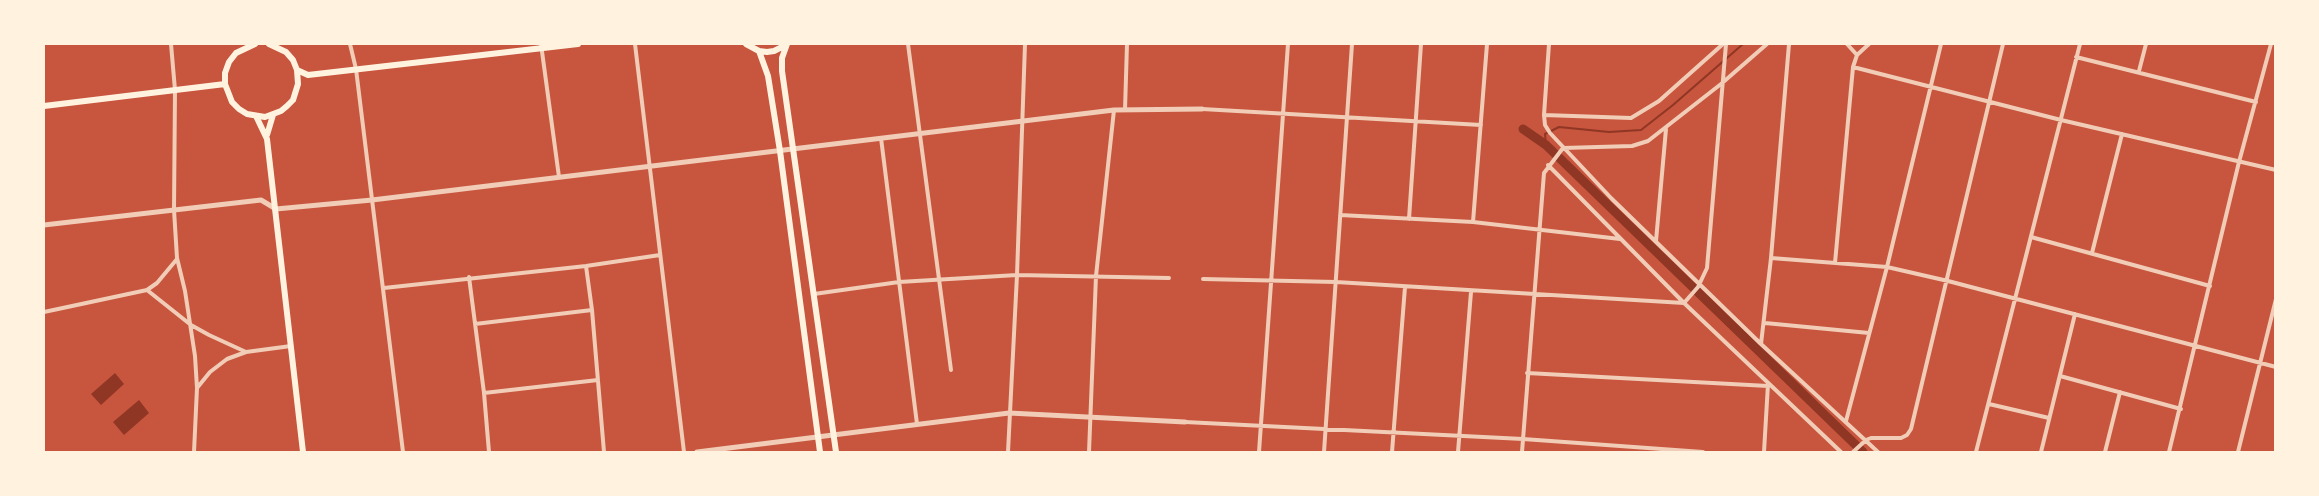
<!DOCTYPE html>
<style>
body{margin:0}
#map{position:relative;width:2319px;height:496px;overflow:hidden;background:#c8553d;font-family:Commissioner,sans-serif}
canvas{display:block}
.frame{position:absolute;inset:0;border:45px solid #fff3e0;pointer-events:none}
</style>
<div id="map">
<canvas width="2319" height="496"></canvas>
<div class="frame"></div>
</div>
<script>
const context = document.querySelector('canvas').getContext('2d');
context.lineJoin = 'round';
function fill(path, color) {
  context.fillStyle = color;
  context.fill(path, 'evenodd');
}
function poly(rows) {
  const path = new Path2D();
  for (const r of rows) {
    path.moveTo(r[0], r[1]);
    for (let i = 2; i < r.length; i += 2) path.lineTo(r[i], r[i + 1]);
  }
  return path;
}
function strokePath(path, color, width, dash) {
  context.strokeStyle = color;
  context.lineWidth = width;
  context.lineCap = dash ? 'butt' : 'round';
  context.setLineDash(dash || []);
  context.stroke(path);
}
fill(poly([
 [115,373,124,384,101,405,91,394],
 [139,400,149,413,124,435,113,422]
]), '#8f3625');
strokePath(poly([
 [1546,145,1545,134,1559,127,1609,132,1641,130,1673,105,1743,44]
]), '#8f3625', 2);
strokePath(poly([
 [1523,129,1546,145,1863,452]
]), '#8f3625', 9);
strokePath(poly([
 [171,44,175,90,174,210,177,258,185,291,195,356,197,388,194,452],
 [350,44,356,69,403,452],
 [541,44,559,177],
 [635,44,684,452],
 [908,44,951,370],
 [1549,44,1544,115,1545,125,1550,133,1612,199,1761,344,1878,452],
 [1847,44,1857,55],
 [2076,57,2256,102],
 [1853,67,2061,120,2276,170],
 [2139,71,2146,44],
 [1202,109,1481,125],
 [1125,110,1127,44],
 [1544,115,1631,118,1659,101,1723,44],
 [881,138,917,424],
 [1563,148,1632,146,1648,141,1721,84,1767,44],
 [1548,165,1684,303,1841,452],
 [1340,215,1473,222,1620,239],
 [1409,219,1421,44],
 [1473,222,1487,44],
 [2031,237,2210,286],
 [1656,241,1666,129],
 [2092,253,2122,134],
 [1771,258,1887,267,1948,281,2276,367],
 [1835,263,1853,67,1857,55,1869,44],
 [586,266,592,310,604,452],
 [469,277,484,393,489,452],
 [1203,279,1336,282,1684,303,1698,287,1707,268,1726,44],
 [384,288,586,266,660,255],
 [147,290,191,325,209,335,246,352],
 [814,294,899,282,1017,275,1169,278],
 [44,312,147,290,157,283,177,259],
 [1765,323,1869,333],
 [475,324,592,310],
 [1761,344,1771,258,1789,44],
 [1527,373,1768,386],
 [2060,376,2181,409],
 [197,388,210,372,227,359,246,352,291,346],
 [484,393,598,380],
 [1989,404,2049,418],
 [1846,421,1887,267,1941,44],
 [1185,422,1523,439,1703,452],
 [1008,452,1017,275,1025,44],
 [1089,452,1096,276,1114,110],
 [1259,452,1288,44],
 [1324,452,1352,44],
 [1392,452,1405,287],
 [1458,452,1471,292],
 [1522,452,1544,173,1563,148],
 [1764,452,1768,384],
 [1853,452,1866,440,1871,438,1901,438,1907,435,1911,429,2003,44],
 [1976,452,2080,44],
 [2041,452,2075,314],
 [2105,452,2120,392],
 [2169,452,2239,162,2271,44],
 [2238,452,2276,299]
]), '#f1ccb7', 4);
strokePath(poly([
 [44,225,261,200,276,209,372,200,1114,110,1202,109],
 [697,452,1009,413,1185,422]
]), '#f1ccb7', 5);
strokePath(poly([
 [255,44,236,53,229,62,225,73,225,84,232,102,239,109,247,114,265,117,281,111,287,106,293,100,298,84,297,70,293,60,286,52,269,44],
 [746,44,759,51,767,52,774,51,786,45],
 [787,44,782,58,782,71,836,452],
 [759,51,768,76,780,151,820,452],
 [297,70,308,75,578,44],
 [44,106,225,84],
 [256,116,267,139,303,452],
 [267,135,273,115]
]), '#fff3e0', 6);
</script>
